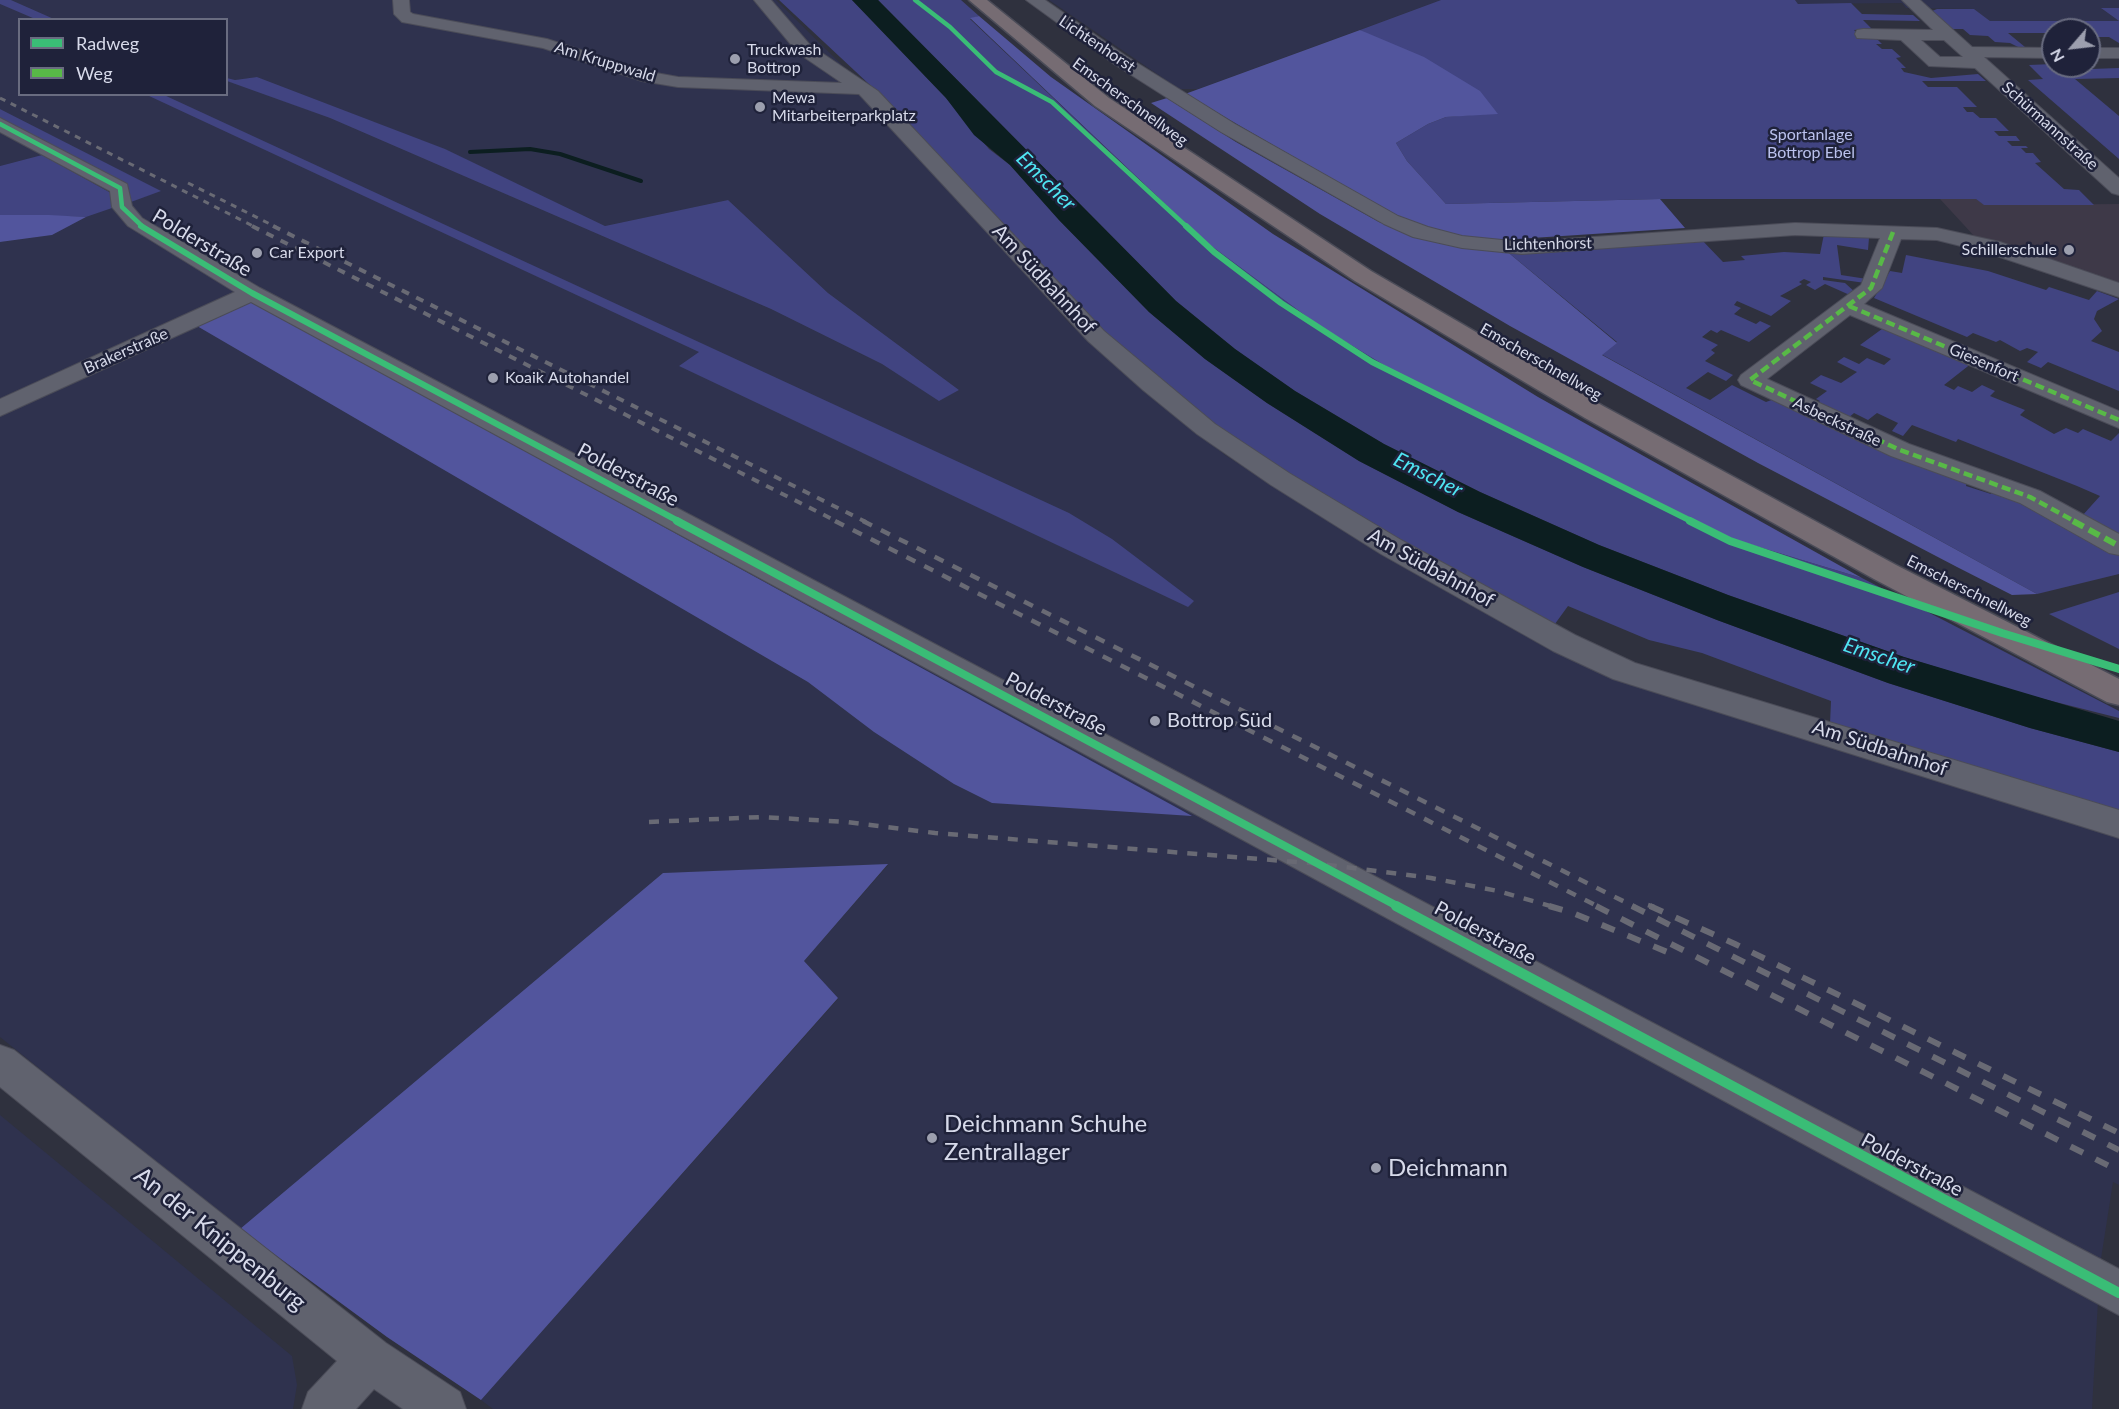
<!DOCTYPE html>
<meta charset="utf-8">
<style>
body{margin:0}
#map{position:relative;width:2119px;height:1409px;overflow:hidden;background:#2f313e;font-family:Lato,sans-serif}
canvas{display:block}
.legend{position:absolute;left:18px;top:18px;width:210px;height:78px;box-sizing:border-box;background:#1f223a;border:2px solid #696c80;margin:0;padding:8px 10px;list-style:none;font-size:18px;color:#d7daea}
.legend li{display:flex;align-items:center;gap:12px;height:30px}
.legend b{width:30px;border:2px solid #696c80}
.north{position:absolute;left:2041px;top:18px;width:60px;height:60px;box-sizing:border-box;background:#1f223a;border:2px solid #696c80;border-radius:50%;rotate:242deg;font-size:16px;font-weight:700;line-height:24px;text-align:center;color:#d7daea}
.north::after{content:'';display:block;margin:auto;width:21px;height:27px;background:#9c9fae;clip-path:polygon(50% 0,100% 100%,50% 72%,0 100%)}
</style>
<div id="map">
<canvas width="2119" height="1409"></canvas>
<ul class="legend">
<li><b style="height:8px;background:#3abd76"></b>Radweg</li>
<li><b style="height:8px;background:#58b947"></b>Weg</li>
</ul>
<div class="north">N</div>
</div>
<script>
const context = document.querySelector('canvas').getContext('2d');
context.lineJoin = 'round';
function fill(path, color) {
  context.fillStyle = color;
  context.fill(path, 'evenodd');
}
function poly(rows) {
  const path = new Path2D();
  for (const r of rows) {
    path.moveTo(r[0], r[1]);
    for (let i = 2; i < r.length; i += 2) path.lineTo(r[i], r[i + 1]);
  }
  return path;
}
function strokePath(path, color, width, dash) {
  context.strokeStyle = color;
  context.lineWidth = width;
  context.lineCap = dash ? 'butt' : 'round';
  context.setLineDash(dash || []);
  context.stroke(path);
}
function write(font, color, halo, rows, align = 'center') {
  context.font = font + ' Lato,sans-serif';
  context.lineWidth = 5;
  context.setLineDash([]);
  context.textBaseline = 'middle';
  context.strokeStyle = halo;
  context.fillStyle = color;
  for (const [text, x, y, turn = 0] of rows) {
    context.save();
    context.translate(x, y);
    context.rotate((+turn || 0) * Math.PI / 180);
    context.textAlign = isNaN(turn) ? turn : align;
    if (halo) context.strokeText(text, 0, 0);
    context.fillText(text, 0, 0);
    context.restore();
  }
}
fill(poly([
 [11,0,776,0,843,66,873,105,1071,325,1225,455,1381,552,1574,660,2119,834,2119,1185,2113,1182,2100,1265,2092,1409,493,1409,481,1400,838,999,804,961,888,865,663,873,240,1229,0,1037,0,242,52,235,86,217,160,191,0,109,0,4,35,19,20,20,20,94,226,94,227,81,239,84,330,118,771,309,882,364,939,400,959,390,828,293,728,200,605,226,444,149,257,77,235,80,227,78,226,20,54,19],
 [1049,0,1441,0,1198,89,1179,89],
 [1795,0,2119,0,2119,8,2102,9,2119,21,1990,21,1974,9,1906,8,1902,3,1798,4],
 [0,133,42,155,0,166],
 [0,1115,292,1356,297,1385,293,1409,0,1409]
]), '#2f324e');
fill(poly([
 [1940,199,1976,199,1985,205,2119,204,2119,283,1975,237]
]), '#3e3948');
fill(poly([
 [0,0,11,0,54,19,35,19,0,4],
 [779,0,852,0,946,98,989,149,1010,165,1059,220,1149,312,1205,359,1267,403,1359,461,1458,512,1583,567,1717,620,1888,683,2030,728,2119,752,2119,816,1830,724,1831,701,1702,653,1649,640,1568,606,1552,628,1235,443,1107,342,886,100],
 [878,0,961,0,979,16,970,19,1202,239,1318,325,1412,382,1729,538,1862,578,2119,711,2119,718,2020,693,1904,657,1728,595,1599,545,1480,492,1384,444,1295,391,1235,349,1176,301],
 [1441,0,1795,0,1798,4,1851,3,1862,14,1913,15,1920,21,1863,20,1872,29,1854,30,1862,38,1876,38,1882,44,1876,44,1882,49,1892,49,1901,57,1896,58,1906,68,1901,68,1904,72,1931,78,1978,74,1986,81,1922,81,1928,87,1957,87,1977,107,1963,107,1967,112,1973,112,1980,118,1996,118,2009,131,1994,131,1999,136,2016,136,2020,141,2007,141,2012,146,2026,146,2028,148,2021,148,2026,153,2033,153,2041,162,2035,163,2064,189,2079,190,2094,205,1984,205,1976,199,1660,199,1446,204,1407,161,1396,143,1428,124,1446,117,1497,113,1360,30],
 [2101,8,2119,8,2119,43,2109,37,2089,37,2089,30,2053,30,2053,38,2045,33,2008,33,2025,47,2018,47,2010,43,1995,42,1988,36,1970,35,1963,29,1950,29,1932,11,1937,9,1974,9,1990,21,2119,21],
 [2053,64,2063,70,2119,68,2119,78,2075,79,2119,116,2119,159,2028,80,2043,79,2029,65],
 [257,77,445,149,605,226,728,200,828,293,959,390,939,401,882,364,771,309,330,118,227,81,227,78,235,80],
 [147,95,164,95,1069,513,1112,539,1194,601,1188,607,679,366,699,352],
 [0,109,161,191,131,202,0,119],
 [42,155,111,193,115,207,86,217,0,215,0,166],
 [1824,234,1869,238,1868,250,1837,245,1841,275,1867,279,1865,283,1823,277,1823,280,1845,283,1856,293,1852,296,1825,284,1815,290,1806,285,1811,282,1804,279,1799,282,1802,284,1780,296,1791,301,1771,316,1737,301,1734,305,1741,308,1734,314,1756,324,1760,321,1771,326,1749,342,1721,330,1717,333,1711,330,1702,337,1718,345,1711,350,1715,353,1705,361,1733,375,1726,381,1708,372,1686,388,1710,400,1732,385,1766,402,1777,398,1967,479,1966,486,1991,494,1994,489,2119,553,2119,574,2037,594,1601,354,1617,342,1504,249,1700,238,1723,262,1745,260,1741,256,1784,252,1820,254],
 [1906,255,1988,271,2046,290,2049,287,2089,300,2097,291,2119,299,2097,311,2094,319,2102,331,2091,341,2119,352,2119,391,2048,362,2041,368,2027,362,2038,352,2027,348,2020,351,2000,340,1996,342,1973,333,1967,337,1874,298,1890,271,1902,273],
 [1886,326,1972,363,1944,385,1954,390,1958,386,1972,392,1982,385,1995,391,1990,396,2025,410,2020,415,2054,434,2066,428,2078,433,2083,429,2111,441,2119,433,2119,534,2115,536,2082,516,2100,496,2077,486,1958,439,1956,442,1912,425,1903,436,1892,431,1898,423,1877,413,1868,420,1854,413,1846,420,1815,405,1820,401,1816,399,1827,391,1810,383,1821,375,1841,383,1857,372,1837,362,1844,357,1859,364,1867,358,1884,365,1891,359,1860,345],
 [2119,592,2119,649,2049,614]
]), '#414481');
fill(poly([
 [979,16,1051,77,1273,234,1538,397,1862,578,1729,538,1412,382,1318,325,1202,239,970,18],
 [1360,30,1424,57,1480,91,1498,114,1446,117,1428,124,1396,143,1407,161,1446,204,1660,199,1685,228,1501,240,1453,235,1399,218,1185,94],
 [1167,98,1236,142,1379,222,1417,235,1504,249,1617,343,1602,355,2037,594,2012,595,1957,567,1758,463,1510,326,1320,214,1151,103],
 [0,215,49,215,86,217,52,235,0,242],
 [251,301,1192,816,992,803,954,784,874,732,808,682,197,326],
 [888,864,804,961,838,998,481,1400,387,1337,240,1229,663,873]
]), '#52559d');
fill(poly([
 [852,0,878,0,1176,301,1235,349,1295,391,1384,444,1480,492,1599,545,1728,595,1904,657,2119,721,2119,752,2030,728,1888,683,1717,620,1583,567,1458,512,1359,461,1267,403,1205,359,1149,312,1059,220,1010,165,974,135,946,98]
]), '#0c1e20');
strokePath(poly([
 [470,152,530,149,560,154,641,181]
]), '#0c1e20', 4);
const minor = poly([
 [393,0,409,0,410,12,413,14,547,39,645,71,678,77,842,83,798,53,754,0,771,0,810,45,878,91,1104,331,1215,424,1289,473,1401,540,1575,635,1635,663,2119,810,2119,838,1613,679,1553,651,1381,554,1271,485,1197,434,1143,390,1088,341,859,94,678,87,642,81,543,48,402,22,394,14,393,0],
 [1026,0,1045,0,1126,56,1235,124,1398,216,1428,227,1462,236,1522,242,1795,223,1937,228,2000,242,2119,283,2119,297,1985,252,1937,240,1901,239,1882,288,1864,304,2119,411,2119,428,1850,315,1767,379,1909,444,2040,491,2119,534,2119,555,2109,553,2020,503,1891,456,1741,385,1738,380,1741,375,1861,285,1880,238,1795,235,1522,254,1462,248,1413,237,1384,224,1221,132,1114,64,1026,0],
 [1902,0,1920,0,1972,47,2053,48,2053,58,1984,57,2119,178,2119,195,2112,193,1975,68,1929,66,1901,40,1857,38,1855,34,1857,30,1863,29,1933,30,1902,0],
 [1921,40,1944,40,1963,57,1940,57,1921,40],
 [2089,48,2119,48,2119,58,2089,58,2089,48],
 [0,118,127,184,132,206,142,218,260,288,2119,1269,2119,1315,251,302,0,416,0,399,235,292,128,226,112,207,110,191,0,132,0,118],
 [0,1045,14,1050,386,1343,460,1392,466,1409,403,1409,374,1389,356,1409,302,1409,308,1392,337,1361,0,1087,0,1045]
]);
const highway = poly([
 [969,0,987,0,1109,98,1371,271,1603,406,1896,565,2119,679,2119,705,2107,702,1874,579,1585,418,1355,281,1095,106,969,0]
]);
strokePath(minor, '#4b4c58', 2);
strokePath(highway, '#4b4c58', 3);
fill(minor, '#60626e');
fill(highway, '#766c73');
strokePath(poly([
 [0,98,255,227],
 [188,183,276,227]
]), '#696a74', 3, [6, 6]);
strokePath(poly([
 [252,226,838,522],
 [273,226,866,522]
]), '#696a74', 4, [8, 8]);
strokePath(poly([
 [835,521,1599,907],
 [863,521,1635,907],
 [649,822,762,817,847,822,935,833,1322,864,1431,878,1498,891,1554,907],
 [1648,905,1654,907]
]), '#696a74', 4.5, [10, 10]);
strokePath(poly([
 [1549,906,1573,913,1672,954],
 [1596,906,2119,1171],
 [1632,906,2119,1150],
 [1650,906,1735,944,2119,1133]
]), '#696a74', 6, [14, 14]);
strokePath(poly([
 [1893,232,1871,288,1750,380,1900,450,2030,497,2076,522],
 [1849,306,2119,420]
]), '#58b947', 4.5, [9, 4.5]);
strokePath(poly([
 [2073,521,2119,546]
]), '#58b947', 6, [12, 6]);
strokePath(poly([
 [915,0,950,27,996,72,1052,102,1187,227],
 [0,124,120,188,122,207,143,227]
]), '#3abd76', 4.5);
strokePath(poly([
 [141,226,252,293,680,522],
 [1186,226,1214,252,1281,303,1372,362,1693,522]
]), '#3abd76', 6);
strokePath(poly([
 [677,521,1399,907],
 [1690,521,1730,541,2002,633,2119,669]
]), '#3abd76', 8);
strokePath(poly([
 [1396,906,2119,1293]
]), '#3abd76', 10);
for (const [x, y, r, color] of [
 [735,59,6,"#9c9fae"],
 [760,107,6,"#9c9fae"],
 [2069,250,6,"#9c9fae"],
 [257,253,6,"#9c9fae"],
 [493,378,6,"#9c9fae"],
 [1155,721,6,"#9c9fae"],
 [932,1138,6,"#9c9fae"],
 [1376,1168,6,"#9c9fae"]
]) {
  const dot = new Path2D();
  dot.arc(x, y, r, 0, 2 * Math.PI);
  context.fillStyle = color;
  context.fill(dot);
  strokePath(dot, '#1f223a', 2);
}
write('16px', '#d7daea', '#1f223a', [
 ["Lichtenhorst",1097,44,34],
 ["Am Kruppwald",605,62,17],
 ["Emscherschnellweg",1130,102,36],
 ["Schürmannstraße",2050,126,42],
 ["Lichtenhorst",1548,244,-1],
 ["Brakerstraße",126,351,-24],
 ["Emscherschnellweg",1541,362,30],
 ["Giesenfort",1984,363,23],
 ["Asbeckstraße",1837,422,25],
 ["Emscherschnellweg",1969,591,27]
]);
write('16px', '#d7daea', '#1f223a', [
 ["Truckwash",747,50],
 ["Bottrop",747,68],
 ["Mewa",772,98],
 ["Mitarbeiterparkplatz",772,116],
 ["Schillerschule",2057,250,"right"],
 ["Car Export",269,253],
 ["Koaik Autohandel",505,378]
], 'left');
write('16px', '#bac1ed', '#1f223a', [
 ["Sportanlage",1811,135],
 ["Bottrop Ebel",1811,153]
]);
write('20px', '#d7daea', '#1f223a', [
 ["Polderstraße",202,243,31],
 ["Am Südbahnhof",1044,279,47],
 ["Polderstraße",628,475,28],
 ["Am Südbahnhof",1431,568,29],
 ["Polderstraße",1056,704,28],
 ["Am Südbahnhof",1880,748,18],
 ["Polderstraße",1485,933,28],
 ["Polderstraße",1912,1165,28]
]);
write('20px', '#d7daea', '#1f223a', [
 ["Bottrop Süd",1167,721]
], 'left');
write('italic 21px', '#4fe5f3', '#1f223a', [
 ["Emscher",1046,181,45],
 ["Emscher",1428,475,27],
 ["Emscher",1879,656,19]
]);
write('24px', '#d7daea', '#1f223a', [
 ["Deichmann Schuhe",944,1124],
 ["Zentrallager",944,1152],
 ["Deichmann",1388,1168]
], 'left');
write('24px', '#d7daea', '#1f223a', [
 ["An der Knippenburg",220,1239,39]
]);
</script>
